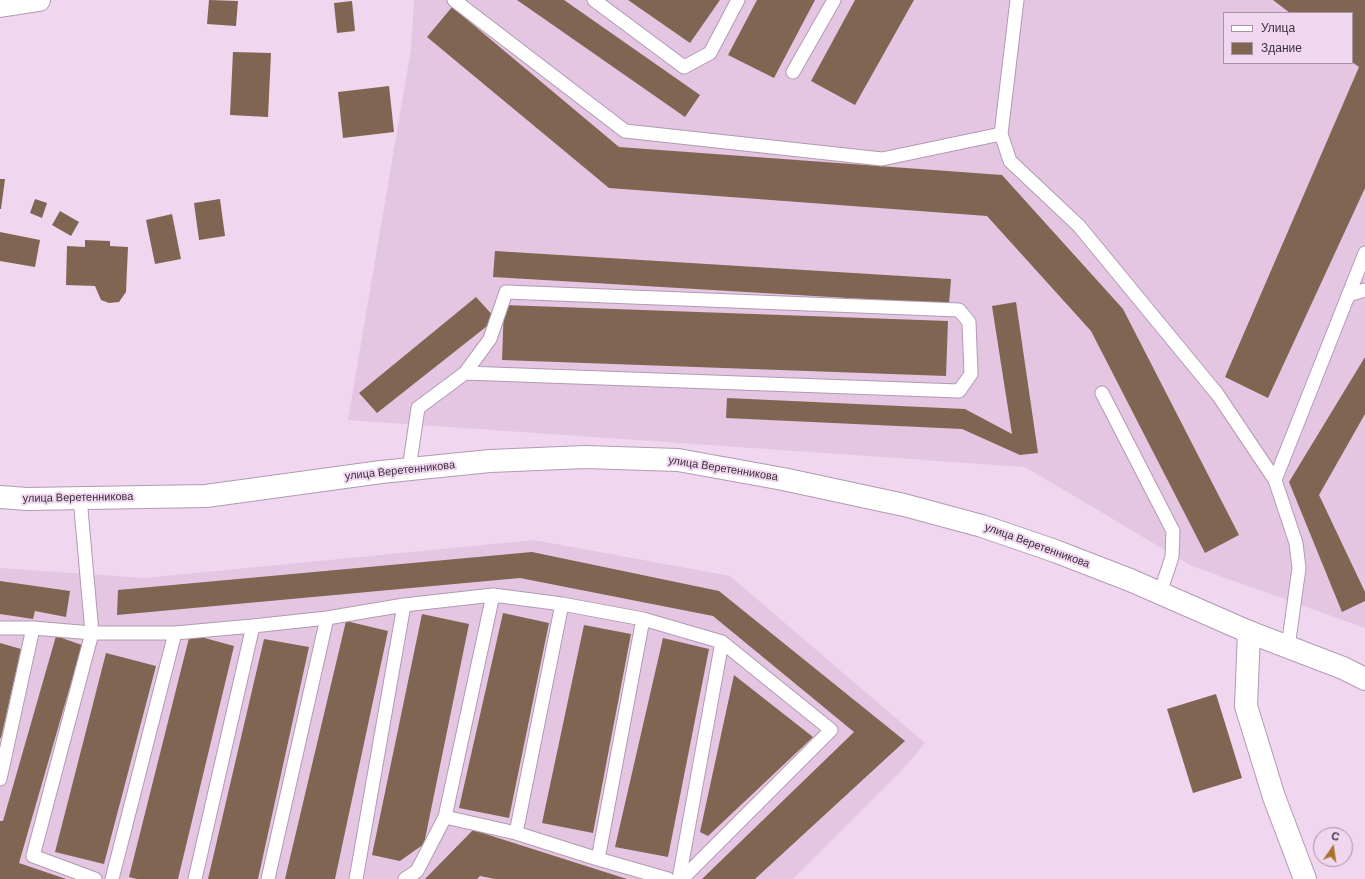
<!DOCTYPE html>
<meta charset="utf-8">
<style>
body{margin:0}
#map{position:relative;width:1365px;height:879px;overflow:hidden;background:#f0d6ef;font-family:"DM Sans",sans-serif}
canvas{display:block}
.legend{position:absolute;left:1223px;top:12px;width:130px;height:52px;box-sizing:border-box;background:#f0d6ef;border:1px solid #a794a7;margin:0;padding:5px 7px;list-style:none;font-size:12px;color:#3a303a}
.legend li{display:flex;align-items:center;gap:8px;height:20px}
.legend b{width:20px;border:1px solid #a794a7}
.north{position:absolute;left:1313px;top:827px;width:40px;height:40px;box-sizing:border-box;background:#f0d6ef;border:1px solid #a794a7;border-radius:50%;rotate:13deg;font-size:11px;font-weight:700;line-height:16px;text-align:center;color:#3a303a}
.north::after{content:'';display:block;margin:auto;width:14px;height:18px;background:#a7732c;clip-path:polygon(50% 0,100% 100%,50% 72%,0 100%)}
</style>
<div id="map">
<canvas width="1365" height="879"></canvas>
<ul class="legend">
<li><b style="height:5px;background:#fff"></b>Улица</li>
<li><b style="height:11px;background:#806553"></b>Здание</li>
</ul>
<div class="north">С</div>
</div>
<script>
const context = document.querySelector('canvas').getContext('2d');
context.lineJoin = 'round';
function fill(path, color) {
  context.fillStyle = color;
  context.fill(path, 'evenodd');
}
function poly(rows) {
  const path = new Path2D();
  for (const r of rows) {
    path.moveTo(r[0], r[1]);
    for (let i = 2; i < r.length; i += 2) path.lineTo(r[i], r[i + 1]);
  }
  return path;
}
function strokePath(path, color, width, dash) {
  context.strokeStyle = color;
  context.lineWidth = width;
  context.lineCap = dash ? 'butt' : 'round';
  context.setLineDash(dash || []);
  context.stroke(path);
}
function write(font, color, halo, rows, align = 'center') {
  context.font = font + ' "DM Sans",sans-serif';
  context.lineWidth = 4;
  context.setLineDash([]);
  context.textBaseline = 'middle';
  context.strokeStyle = halo;
  context.fillStyle = color;
  for (const [text, x, y, turn = 0] of rows) {
    context.save();
    context.translate(x, y);
    context.rotate((+turn || 0) * Math.PI / 180);
    context.textAlign = isNaN(turn) ? turn : align;
    if (halo) context.strokeText(text, 0, 0);
    context.fillText(text, 0, 0);
    context.restore();
  }
}
fill(poly([
 [414,0,1365,0,1365,628,1192,566,1025,467,348,420,411,49],
 [1224,13,1352,13,1352,63,1224,63],
 [534,540,730,576,925,743,906,766,793,879,0,879,0,568,144,578]
]), '#e4c6e3');
fill(poly([
 [209,0,238,1,236,26,207,24],
 [517,0,564,0,700,95,685,117],
 [628,0,720,0,690,43],
 [757,0,815,0,774,78,728,55],
 [855,0,914,0,855,105,811,81],
 [1273,0,1365,0,1365,188,1268,398,1225,377,1359,67,1352,62,1352,13,1290,13],
 [352,1,355,31,337,33,334,3],
 [452,7,619,147,1002,175,1123,309,1239,535,1205,553,1091,331,987,216,609,188,427,37],
 [233,52,271,53,268,117,230,115],
 [389,86,394,132,343,138,338,92],
 [0,179,5,179,1,209,0,209],
 [35,199,47,203,42,218,30,213],
 [220,199,225,236,199,240,194,203],
 [60,211,79,222,71,236,52,225],
 [172,214,181,259,155,264,146,220],
 [0,232,40,240,35,267,0,261],
 [85,240,110,241,110,246,128,247,126,292,119,302,109,303,101,300,95,286,66,285,67,246,85,247],
 [495,251,951,279,949,304,493,277],
 [476,297,496,319,377,413,359,393],
 [1016,302,1038,453,1020,455,962,429,726,418,727,398,965,409,1012,434,992,306],
 [504,305,948,321,946,376,502,360],
 [1365,357,1365,414,1319,495,1365,592,1365,601,1342,612,1289,482],
 [532,552,719,591,905,741,755,879,702,879,854,732,713,616,520,578,117,615,118,590],
 [0,581,70,591,66,617,35,611,33,619,0,614],
 [503,613,549,623,509,818,459,808],
 [422,614,469,624,424,844,400,861,372,855],
 [346,621,388,631,335,879,285,879],
 [584,625,631,634,593,833,542,823],
 [190,634,234,646,178,879,137,879,129,877],
 [56,636,82,645,19,863,66,879,0,879,0,821,3,821],
 [663,638,709,649,668,857,615,847],
 [264,639,309,647,258,879,208,879],
 [0,643,21,649,1,738,0,738],
 [106,653,156,666,104,864,55,852],
 [734,675,813,737,708,836,700,832],
 [1216,694,1242,778,1193,793,1167,709],
 [473,830,627,879,495,879,480,876,477,879,425,879]
]), '#806553');
const lane = poly([
 [454,0,625,131,882,159,1001,134],
 [594,0,684,67,710,53,738,0],
 [1017,0,1001,134,1010,161,1079,226,1218,395,1275,480],
 [793,72,834,0],
 [1348,295,1365,290],
 [1102,393,1173,531,1172,557,1160,593],
 [409,469,418,408,465,373,490,339,506,292,959,310,969,322,971,374,959,391,465,373],
 [80,498,92,633,33,856,95,879],
 [0,628,33,628,92,633,175,633,253,626,327,618,404,605,493,595,562,604,643,619,722,642,831,730,682,879],
 [1288,647,1299,568,1296,543,1275,480,1365,253],
 [0,779,33,628],
 [445,817,493,595],
 [516,833,562,604],
 [598,859,643,619],
 [112,879,175,633],
 [195,879,253,626],
 [268,879,327,618],
 [356,879,404,605],
 [405,879,417,871,445,817,516,833,598,859,668,879],
 [679,879,722,642]
]);
const street = poly([
 [0,6,39,0],
 [1249,632,1246,706,1274,797,1305,879]
]);
const secondary = poly([
 [0,497,27,499,206,496,381,472,490,461,585,457,678,460,783,479,904,505,982,526,1055,551,1130,580,1249,632,1343,668,1365,679]
]);
strokePath(lane, '#b29ab2', 15);
strokePath(street, '#b29ab2', 24);
strokePath(secondary, '#b29ab2', 24);
strokePath(lane, '#fff', 13);
strokePath(street, '#fff', 22);
strokePath(secondary, '#fff', 22);
write('11px', '#3a303a', '#f0d6ef', [
 ["улица Веретенникова",723,469,9],
 ["улица Веретенникова",400,471,-6],
 ["улица Веретенникова",78,498,-1],
 ["улица Веретенникова",1037,546,20]
]);
</script>
